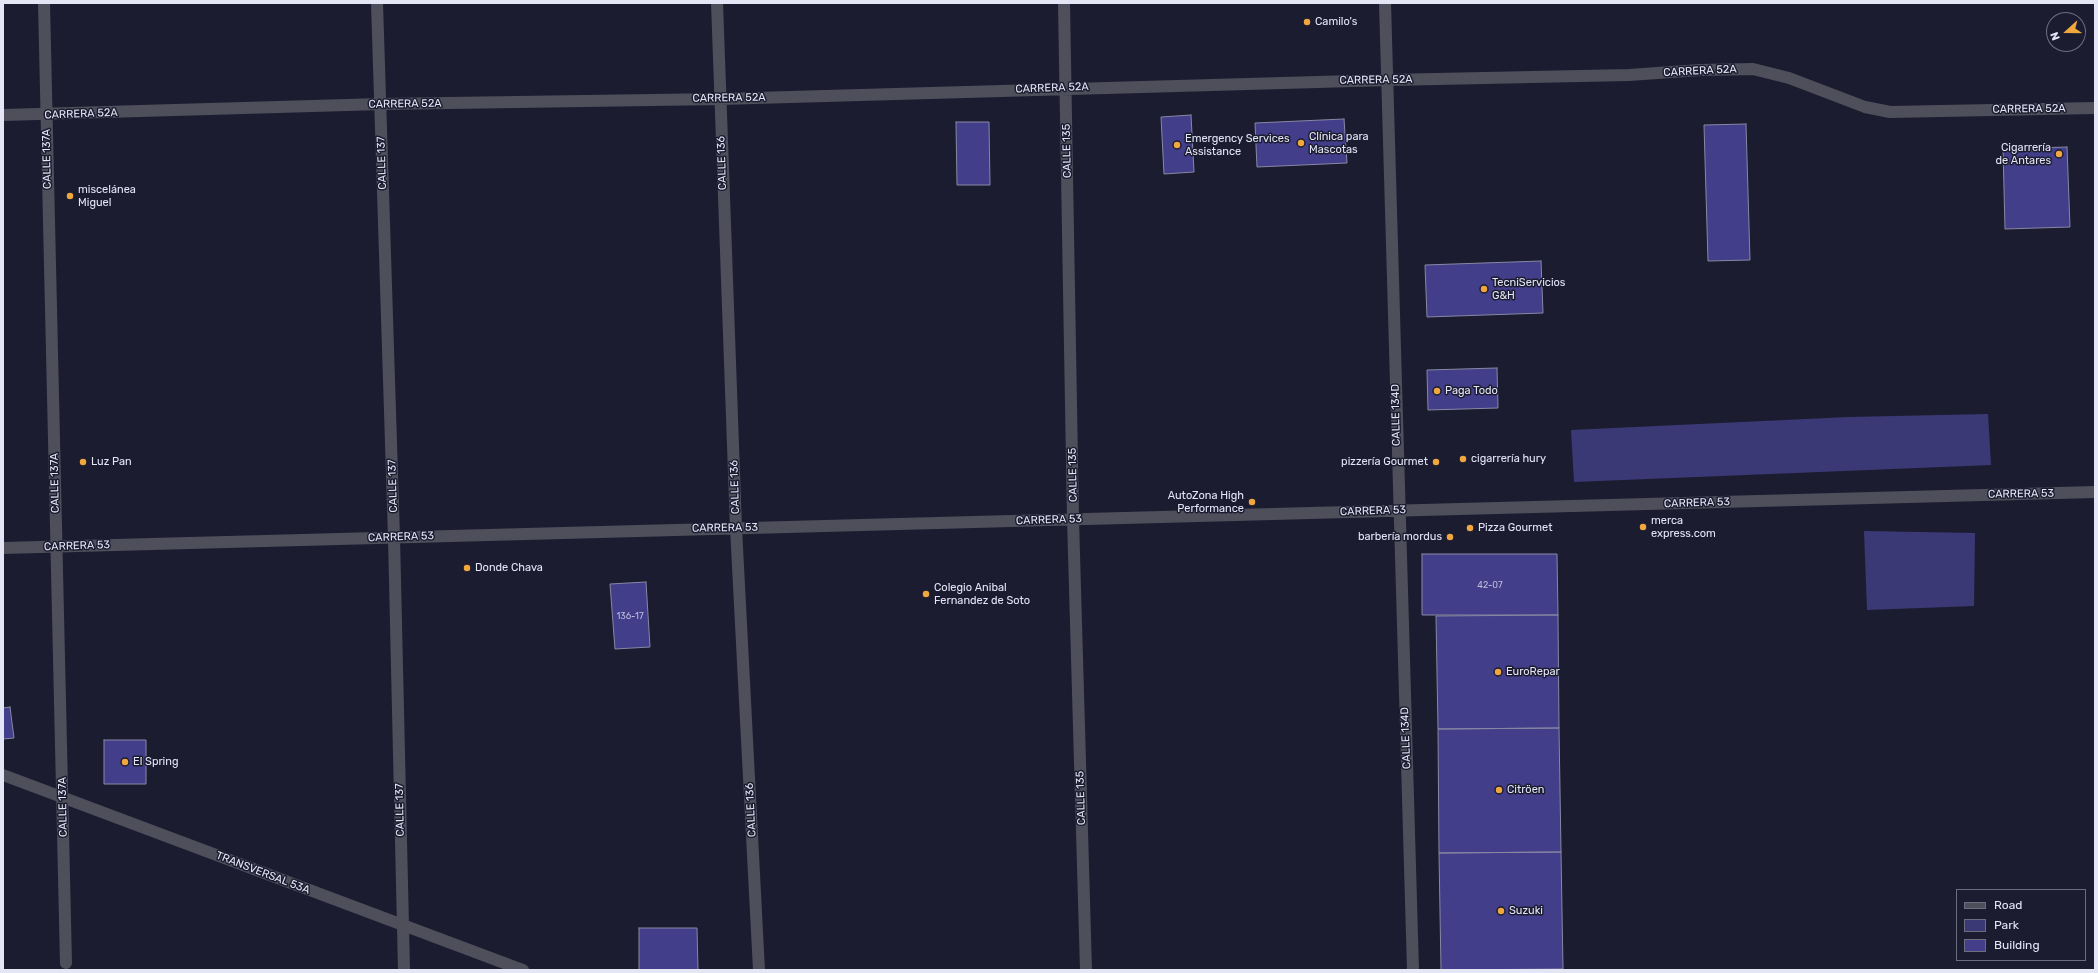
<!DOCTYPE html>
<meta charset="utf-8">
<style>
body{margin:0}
#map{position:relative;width:2098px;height:973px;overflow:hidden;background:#1c1c31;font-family:Rubik,sans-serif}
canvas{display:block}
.frame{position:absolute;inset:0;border:4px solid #e4e6f5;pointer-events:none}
.legend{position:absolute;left:1956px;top:889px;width:130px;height:72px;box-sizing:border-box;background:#1c1c31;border:1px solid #6c6d7f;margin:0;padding:5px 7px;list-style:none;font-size:12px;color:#e4e6f5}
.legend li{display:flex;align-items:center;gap:8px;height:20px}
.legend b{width:20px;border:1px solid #6c6d7f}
.north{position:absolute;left:2046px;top:12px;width:40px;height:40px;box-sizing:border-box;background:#1c1c31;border:1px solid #6c6d7f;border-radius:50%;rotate:249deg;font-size:11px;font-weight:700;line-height:16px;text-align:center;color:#e4e6f5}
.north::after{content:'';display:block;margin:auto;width:14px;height:18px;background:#efa73e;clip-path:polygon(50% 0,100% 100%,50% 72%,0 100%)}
</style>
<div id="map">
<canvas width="2098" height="973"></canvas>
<div class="frame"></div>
<ul class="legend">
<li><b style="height:5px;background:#4e4f5a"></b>Road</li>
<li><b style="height:11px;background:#3b3975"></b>Park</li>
<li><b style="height:11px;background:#423e8a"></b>Building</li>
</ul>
<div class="north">N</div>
</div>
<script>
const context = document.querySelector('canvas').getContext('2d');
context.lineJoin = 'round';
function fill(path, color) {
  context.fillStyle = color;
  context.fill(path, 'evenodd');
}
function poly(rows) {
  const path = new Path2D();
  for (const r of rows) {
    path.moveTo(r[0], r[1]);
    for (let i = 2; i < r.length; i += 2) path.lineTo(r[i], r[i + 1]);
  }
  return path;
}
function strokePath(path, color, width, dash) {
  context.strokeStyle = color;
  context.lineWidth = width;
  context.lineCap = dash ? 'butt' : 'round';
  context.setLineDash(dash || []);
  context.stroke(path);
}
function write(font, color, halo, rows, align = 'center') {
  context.font = font + ' Rubik,sans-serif';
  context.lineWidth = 3;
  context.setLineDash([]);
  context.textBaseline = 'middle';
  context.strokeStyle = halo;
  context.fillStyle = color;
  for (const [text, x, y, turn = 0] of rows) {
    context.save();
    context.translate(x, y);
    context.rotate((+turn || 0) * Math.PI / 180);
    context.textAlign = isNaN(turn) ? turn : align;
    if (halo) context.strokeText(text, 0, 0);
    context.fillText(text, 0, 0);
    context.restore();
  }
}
fill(poly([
 [1988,414,1991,465,1574,482,1571,430,1849,417],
 [1864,531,1975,533,1974,606,1867,610]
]), '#3b3975');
const building = poly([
 [1191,115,1194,172,1164,174,1161,117,1191,115],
 [1344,119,1347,163,1257,167,1255,123,1344,119],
 [956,122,989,122,990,185,957,185,956,122],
 [1746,124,1750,260,1708,261,1704,125,1746,124],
 [2067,147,2070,227,2005,229,2003,149,2067,147],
 [1541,261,1543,313,1427,317,1425,265,1541,261],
 [1497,368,1498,408,1428,410,1427,370,1497,368],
 [1422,554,1557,554,1558,615,1422,615,1422,554],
 [646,582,650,647,615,649,610,584,646,582],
 [1558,615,1559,728,1438,729,1436,616,1558,615],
 [10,707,14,738,3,739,3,708,10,707],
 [1559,728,1561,852,1439,853,1438,729,1559,728],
 [104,740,146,740,146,784,104,784,104,740],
 [1561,852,1563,969,1441,970,1439,853,1561,852],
 [639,928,697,928,698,970,639,970,639,928]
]);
fill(building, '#423e8a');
strokePath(building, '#8788a4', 1);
strokePath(poly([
 [44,3,66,963],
 [377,3,394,537,404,970],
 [717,3,736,528,759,970],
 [1064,3,1073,519,1086,970],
 [1385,3,1413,970],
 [3,115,381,104,720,99,1388,80,1629,75,1700,70,1753,69,1789,78,1865,107,1890,112,2095,108],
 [3,548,2095,492],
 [3,775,523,970]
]), '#4e4f5a', 12);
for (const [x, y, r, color] of [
 [1307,22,4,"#efa73e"],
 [1301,143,4,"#efa73e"],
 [1177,145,4,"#efa73e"],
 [2059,154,4,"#efa73e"],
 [70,196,4,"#efa73e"],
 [1484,289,4,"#efa73e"],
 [1437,391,4,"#efa73e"],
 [1463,459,4,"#efa73e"],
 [83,462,4,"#efa73e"],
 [1436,462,4,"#efa73e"],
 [1252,502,4,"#efa73e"],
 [1643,527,4,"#efa73e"],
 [1470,528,4,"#efa73e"],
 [1450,537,4,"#efa73e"],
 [467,568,4,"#efa73e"],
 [926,594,4,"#efa73e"],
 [1498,672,4,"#efa73e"],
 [125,762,4,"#efa73e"],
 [1499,790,4,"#efa73e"],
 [1501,911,4,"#efa73e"]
]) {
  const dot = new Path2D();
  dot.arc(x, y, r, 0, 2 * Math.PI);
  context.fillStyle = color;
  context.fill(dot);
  strokePath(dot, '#1c1c31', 1.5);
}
write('9px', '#bcbcda', null, [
 ["42-07",1490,585],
 ["136-17",630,616]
]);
write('11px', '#e4e6f5', '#1c1c31', [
 ["Camilo's",1315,22],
 ["Clínica para",1309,137],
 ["Mascotas",1309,150],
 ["Emergency Services",1185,139],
 ["Assistance",1185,152],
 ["Cigarrería",2051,148,"right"],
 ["de Antares",2051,161,"right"],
 ["miscelánea",78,190],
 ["Miguel",78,203],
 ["TecniServicios",1492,283],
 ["G&H",1492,296],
 ["Paga Todo",1445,391],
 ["cigarrería hury",1471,459],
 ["Luz Pan",91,462],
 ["pizzería Gourmet",1428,462,"right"],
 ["AutoZona High",1244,496,"right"],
 ["Performance",1244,509,"right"],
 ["merca",1651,521],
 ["express.com",1651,534],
 ["Pizza Gourmet",1478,528],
 ["barbería mordus",1442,537,"right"],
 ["Donde Chava",475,568],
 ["Colegio Anibal",934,588],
 ["Fernandez de Soto",934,601],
 ["EuroRepar",1506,672],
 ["El Spring",133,762],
 ["Citröen",1507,790],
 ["Suzuki",1509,911]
], 'left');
write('11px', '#e4e6f5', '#1c1c31', [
 ["CARRERA 52A",1700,71,-3],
 ["CARRERA 52A",1376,80,-1],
 ["CARRERA 52A",1052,88,-2],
 ["CARRERA 52A",729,98,-1],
 ["CARRERA 52A",405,104,-1],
 ["CARRERA 52A",2029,109,-1],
 ["CARRERA 52A",81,114,-2],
 ["CALLE 135",1067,151,-91],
 ["CALLE 137A",47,159,-91],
 ["CALLE 137",382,163,-92],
 ["CALLE 136",722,163,-92],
 ["CALLE 134D",1396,415,-91],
 ["CALLE 135",1073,475,-91],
 ["CALLE 137A",55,483,-91],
 ["CALLE 137",393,486,-92],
 ["CALLE 136",735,487,-92],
 ["CARRERA 53",2021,494,-1],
 ["CARRERA 53",1697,503,-2],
 ["CARRERA 53",1373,511,-2],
 ["CARRERA 53",1049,520,-2],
 ["CARRERA 53",725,528,-1],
 ["CARRERA 53",401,537,-2],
 ["CARRERA 53",77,546,-2],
 ["CALLE 134D",1406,738,-92],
 ["CALLE 135",1081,798,-92],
 ["CALLE 137A",63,807,-91],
 ["CALLE 137",400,810,-91],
 ["CALLE 136",751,810,-93],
 ["TRANSVERSAL 53A",263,873,21]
]);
</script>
